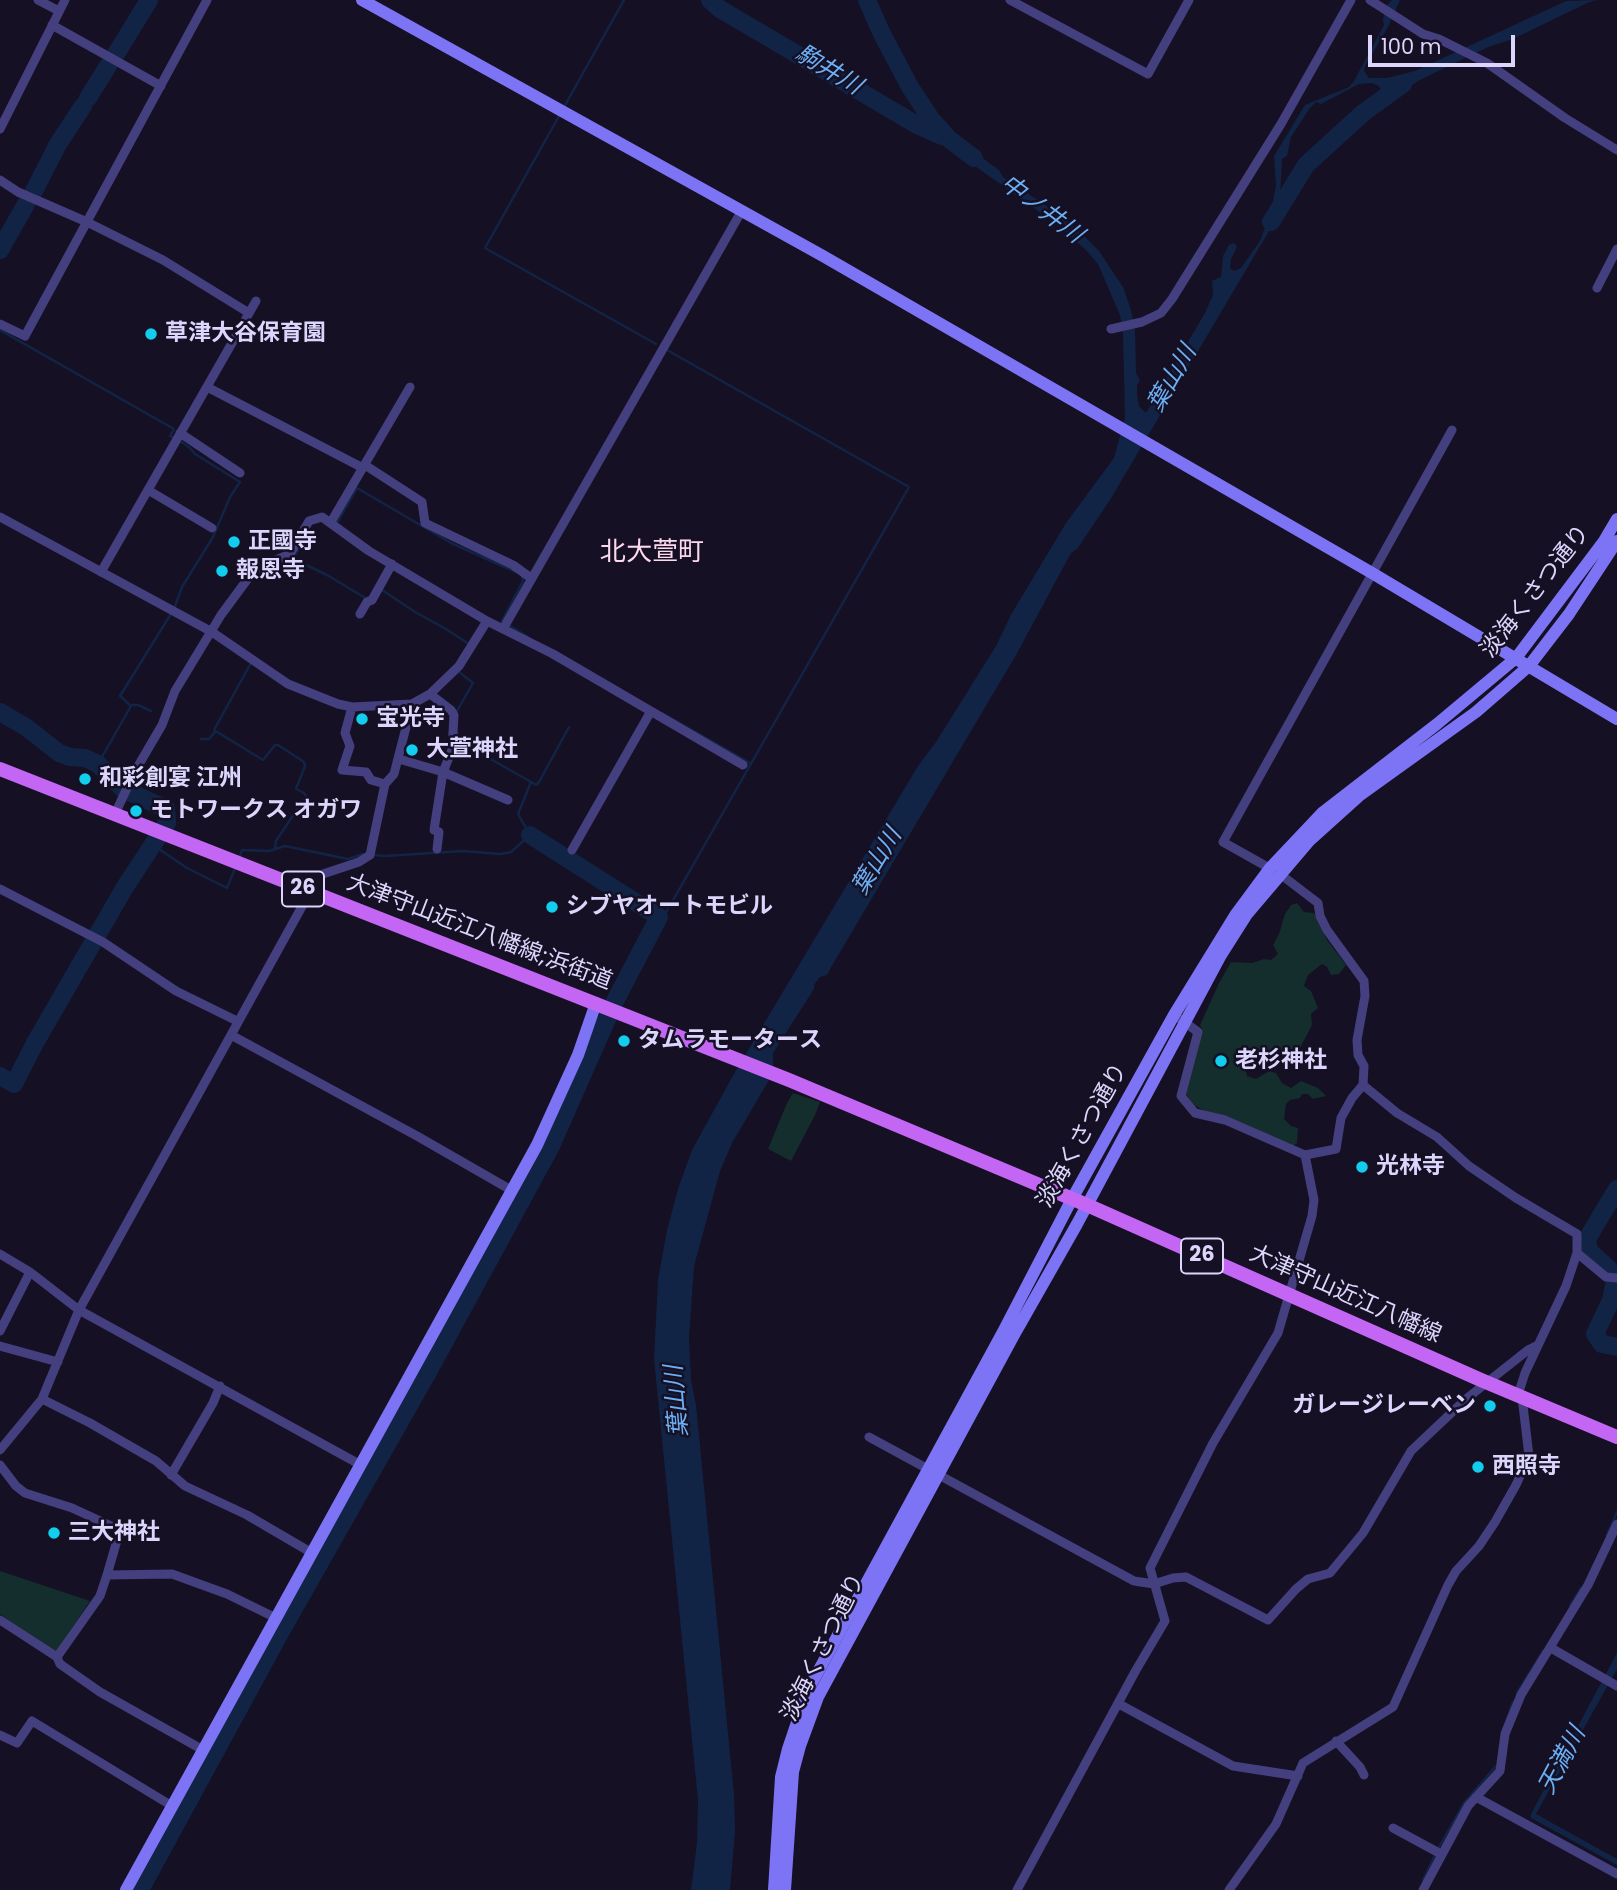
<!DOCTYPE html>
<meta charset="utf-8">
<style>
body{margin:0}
#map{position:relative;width:1617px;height:1890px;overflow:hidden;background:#151024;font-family:Poppins,sans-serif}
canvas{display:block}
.scale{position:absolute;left:1368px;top:35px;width:147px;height:32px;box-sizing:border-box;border:4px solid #dcd6fc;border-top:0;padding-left:9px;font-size:21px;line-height:24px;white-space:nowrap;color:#dcd6fc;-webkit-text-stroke:5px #151024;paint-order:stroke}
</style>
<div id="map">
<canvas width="1617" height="1890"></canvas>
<div class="scale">100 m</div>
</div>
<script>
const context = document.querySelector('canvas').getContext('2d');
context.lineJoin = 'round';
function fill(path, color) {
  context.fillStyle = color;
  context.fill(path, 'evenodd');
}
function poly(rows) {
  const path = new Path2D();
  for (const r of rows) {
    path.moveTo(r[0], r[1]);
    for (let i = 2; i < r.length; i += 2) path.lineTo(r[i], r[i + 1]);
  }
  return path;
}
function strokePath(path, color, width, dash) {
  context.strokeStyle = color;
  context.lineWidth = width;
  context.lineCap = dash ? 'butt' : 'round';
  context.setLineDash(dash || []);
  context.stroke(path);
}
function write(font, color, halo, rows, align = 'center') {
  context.font = font + ' Poppins,"Noto Sans JP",sans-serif';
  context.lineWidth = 5;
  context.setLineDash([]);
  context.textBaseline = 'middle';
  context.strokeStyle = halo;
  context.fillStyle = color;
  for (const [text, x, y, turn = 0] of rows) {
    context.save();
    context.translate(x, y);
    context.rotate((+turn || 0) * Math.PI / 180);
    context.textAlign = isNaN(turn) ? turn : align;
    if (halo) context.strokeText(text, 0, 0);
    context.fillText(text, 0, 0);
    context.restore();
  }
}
fill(poly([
 [1297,903,1304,912,1314,913,1327,940,1346,965,1339,974,1331,975,1327,967,1322,964,1308,975,1304,986,1311,991,1318,1008,1311,1014,1312,1025,1298,1052,1286,1051,1279,1058,1260,1053,1247,1058,1245,1067,1247,1076,1256,1079,1269,1071,1276,1073,1282,1083,1291,1088,1301,1081,1318,1088,1326,1096,1313,1099,1308,1094,1302,1094,1300,1098,1290,1100,1286,1104,1284,1119,1291,1126,1298,1128,1297,1143,1293,1146,1201,1109,1193,1104,1186,1094,1199,1041,1202,1029,1200,1025,1219,983,1231,962,1252,963,1264,959,1271,960,1278,954,1273,945,1279,934,1285,914,1291,905],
 [793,1093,820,1102,815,1115,791,1161,768,1149,787,1103],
 [0,1571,90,1601,55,1653,0,1614]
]), '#142d2d');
fill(poly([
 [1392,0,1400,0,1388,27,1365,66,1364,71,1369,78,1387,78,1415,71,1566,1,1597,0,1587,3,1513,39,1488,47,1420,80,1390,99,1381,91,1379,86,1372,83,1359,84,1321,104,1316,102,1310,108,1291,137,1287,156,1282,159,1280,199,1282,209,1110,500,1077,549,1071,553,1016,655,830,969,827,975,820,977,814,985,814,989,773,1053,773,1070,769,1080,732,1143,720,1171,694,1266,689,1338,691,1380,696,1405,734,1795,735,1831,730,1890,691,1890,697,1843,698,1800,654,1359,658,1280,667,1230,678,1189,692,1150,735,1072,918,766,936,742,996,646,1012,613,1066,523,1114,458,1125,417,1123,332,1120,315,1098,264,1086,250,1055,223,937,139,970,149,999,170,1003,177,1069,221,1099,251,1123,287,1131,310,1135,330,1136,373,1140,381,1137,385,1137,395,1139,406,1146,413,1205,313,1213,295,1212,281,1221,277,1223,256,1229,245,1234,243,1237,247,1231,259,1230,268,1234,271,1241,268,1260,241,1271,212,1276,185,1274,156,1305,105,1349,87,1354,81,1384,25,1383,19,1386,6],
 [1617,1653,1617,1669,1536,1814,1617,1859,1617,1865,1531,1818,1531,1814]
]), '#122446');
strokePath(poly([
 [564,107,624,0],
 [559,116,485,248,656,344],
 [0,330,174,429,170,436,174,438],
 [337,523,357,488,451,543,516,572],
 [304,539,294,557,296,560,327,575,367,599],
 [522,576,523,581,502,621,528,637],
 [382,590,415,612,446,629,469,644,468,646],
 [251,663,214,730,263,760,275,745,278,745,304,762,305,766,296,789,304,793,306,796,276,841,275,848],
 [132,705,138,705,151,711],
 [457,711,473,683,458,671],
 [662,713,750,763],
 [457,732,459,741,531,782],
 [201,739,209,739,215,732],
 [98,764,131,706,120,696,174,609,182,587,213,537,230,497,240,482,195,454,189,447,180,441],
 [153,845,187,868,227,888,235,868],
 [373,855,385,856,463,851,500,854,511,852,530,835,518,814,531,782,536,785,539,782,569,727],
 [239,859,242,850,269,851,285,846,348,859,363,854],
 [659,917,664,916,909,487,667,350],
 [1607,1535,1617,1512],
 [1570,1606,1581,1588],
 [1517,1693,1543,1651],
 [1502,1732,1513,1702],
 [1438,1849,1464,1803,1496,1766],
 [1423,1880,1435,1855]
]), '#122446', 2.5);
strokePath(poly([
 [710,0,720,9,917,125,942,136],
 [867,0,881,32,910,87,931,119,949,139,974,158],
 [116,54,149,0],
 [88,98,108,66],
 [34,191,58,144,83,106],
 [1271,222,1306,165,1363,113,1403,84,1401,84],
 [0,250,26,204],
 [0,712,26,727,59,753,70,757,85,758,98,764,123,789,166,809,167,823,125,887,35,1043,14,1084,0,1076],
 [1617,1189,1587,1239,1589,1251,1608,1268,1615,1281,1611,1300,1595,1334,1602,1344,1617,1347],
 [140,1890,280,1633,428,1372,550,1148,615,1001,659,917,530,835]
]), '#122446', 18);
strokePath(poly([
 [38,0,59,11],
 [1010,0,1148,74,1189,0],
 [1370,0,1423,34,1439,39,1487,63,1565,118,1617,150],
 [52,25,161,86],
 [0,129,65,0],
 [0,180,18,192,87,222,163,260,249,313],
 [1597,288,1617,249],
 [0,324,25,336,207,0],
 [1111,329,1142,322,1161,313,1172,299,1281,124,1351,0],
 [207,387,363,468],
 [180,433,240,473],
 [365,465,422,502,425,523,513,565,531,578],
 [148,490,212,528],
 [0,517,212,632,288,684,338,704,352,707,412,704,430,694,459,666,487,621],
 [331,522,410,387],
 [101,572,256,301],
 [360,614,367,602,372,600,392,564],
 [503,629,741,212],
 [430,694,451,710,454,715,452,750,443,772,434,830,439,832,437,849],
 [352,707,345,733,350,746,342,770,366,772,371,780,385,784],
 [399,759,443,772,508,800],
 [115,814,134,773,162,725,175,691,221,615,255,569,290,554,309,521,322,517,369,551,487,621,553,654,743,765],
 [572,850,651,711],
 [0,889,103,942,176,991,237,1021],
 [1180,1019,1198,1032,1181,1096,1195,1113,1225,1120,1305,1155,1336,1149,1341,1118,1352,1098,1363,1085,1364,1066,1358,1055,1357,1040,1365,996,1364,981,1327,930,1320,916,1318,903,1280,874,1223,842,1452,430],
 [231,1035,417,1136,511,1190],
 [1363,1085,1397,1113,1437,1137,1469,1166,1516,1198,1577,1234,1577,1253,1566,1286,1525,1373,1518,1395],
 [1577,1253,1606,1277,1617,1278],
 [0,1254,30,1272,79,1310,359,1464],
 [0,1331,30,1272],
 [0,1346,58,1362],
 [42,1399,90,1423,156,1461,185,1486,247,1515,312,1553],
 [869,1437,1134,1581,1154,1584,1173,1578,1186,1577,1268,1620,1296,1589,1308,1579,1330,1573,1363,1533,1411,1451,1466,1399,1528,1350,1538,1345],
 [0,1450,42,1399,79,1310,310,892,320,875,359,862,370,855,385,784,394,774,412,704],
 [0,1465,16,1486,25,1493,72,1508,120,1530,107,1575,172,1574,227,1594,276,1618],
 [171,1475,213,1403,220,1386],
 [0,1620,57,1657,60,1664,100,1692,203,1750],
 [1551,1648,1617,1686],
 [57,1657,100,1596,107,1575],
 [1119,1704,1233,1766,1298,1776],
 [0,1735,17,1743,32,1721,172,1806],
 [1336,1741,1360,1767,1364,1775],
 [1476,1797,1617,1874],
 [1393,1828,1441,1854],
 [1017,1890,1136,1670,1165,1621,1150,1568,1213,1443,1278,1333,1312,1216,1314,1200,1305,1155],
 [1229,1890,1276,1824,1303,1763,1393,1707,1448,1585,1456,1571,1479,1546,1495,1522,1516,1485,1529,1456,1522,1397],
 [1423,1890,1468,1806,1500,1771,1505,1734,1521,1695,1588,1585,1617,1524]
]), '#443f7f', 9);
strokePath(poly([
 [362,0,823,256,1372,573,1617,719],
 [126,1890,537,1145,578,1055,596,1003],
 [774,1890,781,1777,788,1749,808,1690,1004,1330,1072,1199,1174,1015,1236,914,1270,868,1322,813,1437,724,1516,658,1604,541,1617,519],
 [785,1890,793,1772,800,1746,818,1697,1014,1335,1077,1224,1221,955,1247,914,1309,841,1359,796,1476,712,1529,666,1569,614,1617,541]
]), '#7d74f5', 12);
strokePath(poly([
 [0,769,789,1080,1087,1205,1481,1380,1617,1437]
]), '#c466f4', 14);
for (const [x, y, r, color] of [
 [151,334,7,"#12cded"],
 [234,542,7,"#12cded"],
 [222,571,7,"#12cded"],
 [362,719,7,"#12cded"],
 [412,750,7,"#12cded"],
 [85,779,7,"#12cded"],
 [136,811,7,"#12cded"],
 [552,907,7,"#12cded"],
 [624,1041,7,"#12cded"],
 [1221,1061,7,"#12cded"],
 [1362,1167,7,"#12cded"],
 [1490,1406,7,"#12cded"],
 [1478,1467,7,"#12cded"],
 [54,1533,7,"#12cded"]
]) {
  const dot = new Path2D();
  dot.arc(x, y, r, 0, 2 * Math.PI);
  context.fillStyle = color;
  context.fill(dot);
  strokePath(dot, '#151024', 2.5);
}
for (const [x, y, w] of [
 [303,889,42],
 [1202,1256,42]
]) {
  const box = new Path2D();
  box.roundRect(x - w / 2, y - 17.5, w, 35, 5);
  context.fillStyle = '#151024';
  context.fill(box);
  strokePath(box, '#dcd6fc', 2);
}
write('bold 21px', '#dcd6fc', null, [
 ["26",303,889],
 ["26",1202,1256]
]);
write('bold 23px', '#dcd6fc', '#151024', [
 ["草津大谷保育園",165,334],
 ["正國寺",248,542],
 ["報恩寺",236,571],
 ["宝光寺",376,719],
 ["大萱神社",426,750],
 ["和彩創宴 江州",99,779],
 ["モトワークス オガワ",150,811],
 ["シブヤオートモビル",566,907],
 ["タムラモータース",638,1041],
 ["老杉神社",1235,1061],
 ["光林寺",1376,1167],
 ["ガレージレーベン",1476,1406,"right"],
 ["西照寺",1492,1467],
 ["三大神社",68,1533]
], 'left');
write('23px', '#dcd6fc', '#151024', [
 ["淡海くさつ通り",1536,592,-52],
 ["大津守山近江八幡線;浜街道",479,933,21],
 ["淡海くさつ通り",1083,1136,-61],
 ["大津守山近江八幡線",1345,1295,24],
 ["淡海くさつ通り",824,1648,-64]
]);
write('italic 24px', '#6caff4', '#151024', [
 ["駒井川",828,71,31],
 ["中ノ井川",1041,210,37],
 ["葉山川",1173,379,-60],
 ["葉山川",878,862,-59],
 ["葉山川",678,1401,-95],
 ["天満川",1563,1761,-62]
]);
write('26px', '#fcd8ed', '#151024', [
 ["北大萱町",652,553]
]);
</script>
